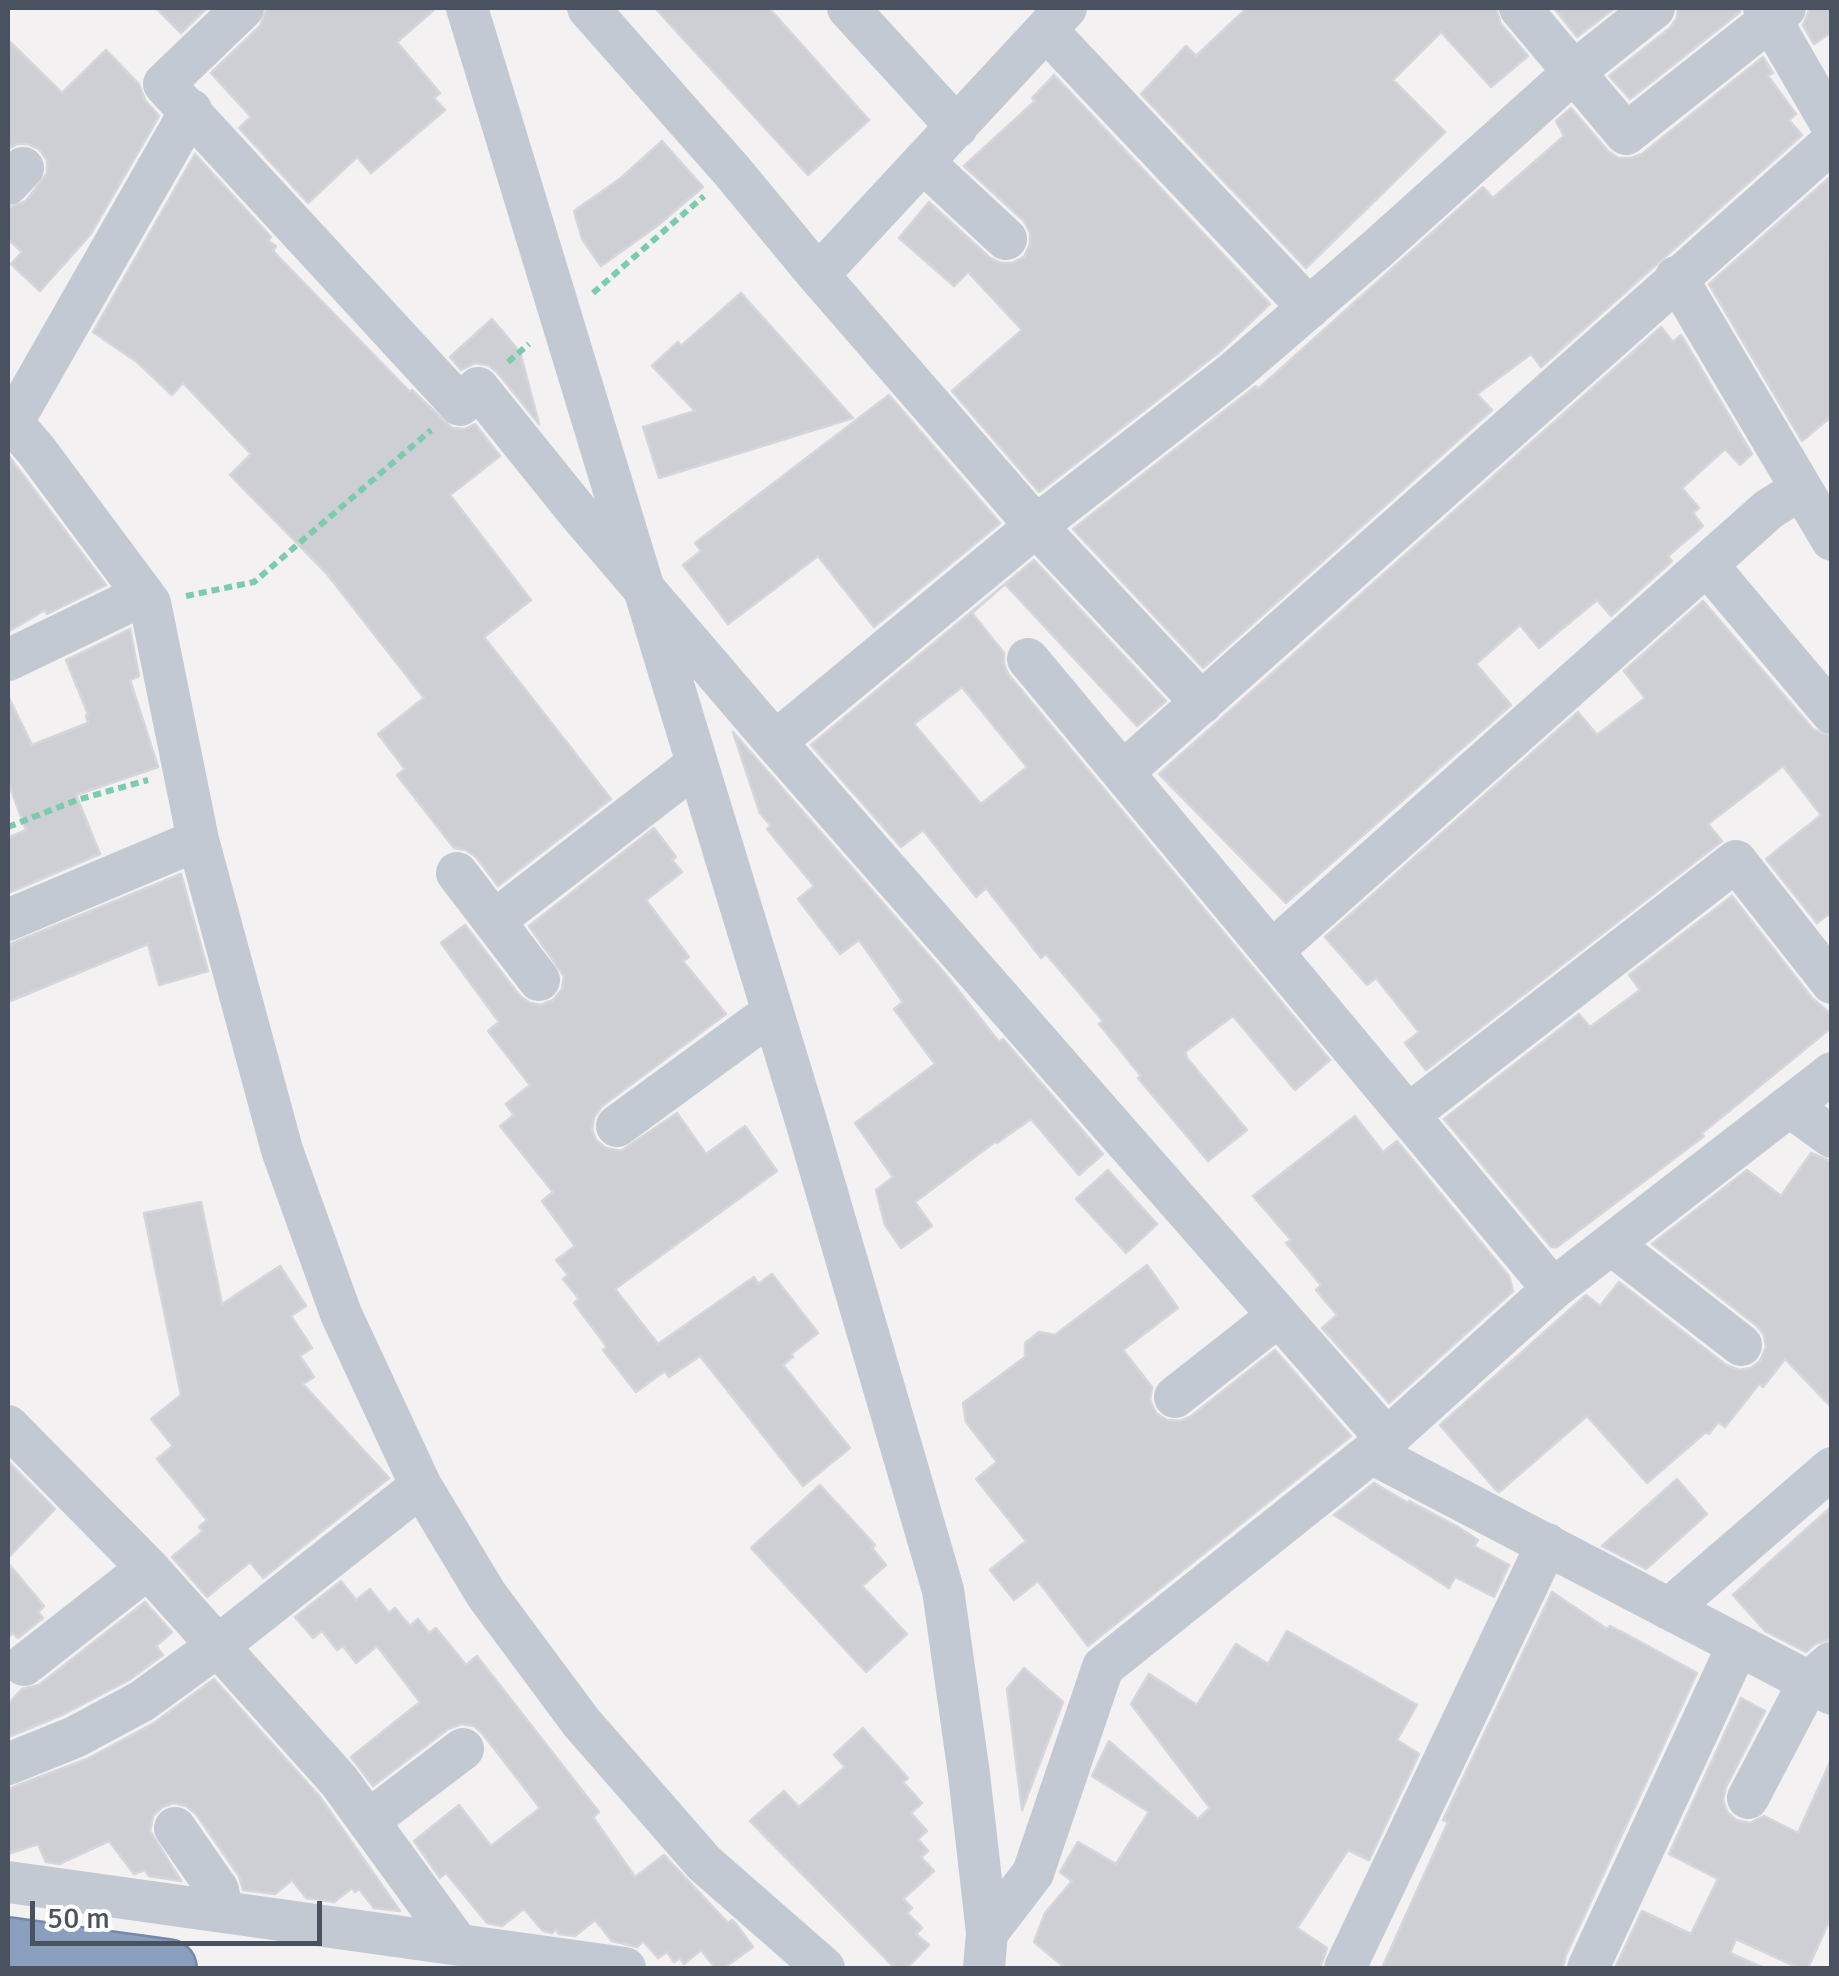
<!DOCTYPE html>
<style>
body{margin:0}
#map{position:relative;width:1839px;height:1976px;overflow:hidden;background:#f3f1f1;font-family:Signika,sans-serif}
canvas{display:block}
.frame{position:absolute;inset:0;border:10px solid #49525e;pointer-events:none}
.scale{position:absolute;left:30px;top:1901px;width:292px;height:45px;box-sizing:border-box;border:5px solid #49525e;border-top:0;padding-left:12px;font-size:30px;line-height:35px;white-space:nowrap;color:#49525e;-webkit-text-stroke:8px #fff;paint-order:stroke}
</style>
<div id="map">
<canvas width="1839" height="1976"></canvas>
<div class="frame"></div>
<div class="scale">50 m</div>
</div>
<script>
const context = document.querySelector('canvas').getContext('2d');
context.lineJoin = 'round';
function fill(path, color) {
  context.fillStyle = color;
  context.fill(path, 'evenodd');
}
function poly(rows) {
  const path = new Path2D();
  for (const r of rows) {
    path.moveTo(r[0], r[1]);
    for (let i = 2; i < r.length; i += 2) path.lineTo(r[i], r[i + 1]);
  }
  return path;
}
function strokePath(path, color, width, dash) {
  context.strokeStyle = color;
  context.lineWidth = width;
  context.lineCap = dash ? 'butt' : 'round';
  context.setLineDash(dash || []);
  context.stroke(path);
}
const building = poly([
 [156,8,207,8,181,33,156,8],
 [267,8,436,8,397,42,440,93,434,98,445,110,371,173,357,157,308,203,239,128,251,117,211,73,260,26,267,8],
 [655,8,769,8,869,120,808,175,655,8],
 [1247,8,1496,8,1501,24,1528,56,1491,87,1441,32,1393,80,1445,132,1306,268,1141,94,1186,46,1196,56,1247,8],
 [1554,8,1615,8,1577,37,1554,8],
 [1678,8,1739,8,1740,12,1630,99,1609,76,1670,28,1677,18,1678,8],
 [1810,8,1832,8,1832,32,1814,44,1803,25,1810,8],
 [8,40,62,93,106,50,139,84,145,100,159,116,90,235,40,291,11,264,22,252,8,239,8,208,26,201,47,173,47,160,39,149,28,144,17,144,8,149,8,40],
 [1763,57,1773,73,1768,76,1796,114,1789,120,1802,135,1541,367,1531,354,1477,394,1492,410,1203,668,1073,529,1256,386,1258,389,1483,187,1493,198,1564,136,1556,121,1571,108,1608,151,1618,158,1631,158,1642,154,1763,57],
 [1054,75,1270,304,1218,353,1039,492,952,391,1022,330,968,272,954,286,899,238,929,202,990,258,1001,263,1012,263,1024,257,1030,244,1030,233,1024,221,964,166,1035,101,1032,98,1054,75],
 [662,141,703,187,657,226,601,266,582,239,574,211,621,178,662,141],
 [195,154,271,237,268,241,276,246,273,251,410,392,412,390,452,428,465,429,475,424,500,456,450,495,531,600,484,637,611,799,498,886,476,857,466,850,454,848,397,775,405,769,378,734,424,698,327,574,230,475,251,454,183,383,172,395,137,362,93,332,195,154],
 [1829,178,1832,416,1802,441,1709,284,1829,178],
 [741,293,853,418,659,478,643,427,695,411,652,366,678,342,681,346,741,293],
 [492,319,520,352,539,424,497,372,488,365,475,363,461,370,450,357,492,319],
 [1661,327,1673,342,1681,335,1752,454,1740,465,1725,449,1682,488,1699,508,1693,513,1703,526,1668,556,1672,561,1611,616,1597,600,1539,648,1520,625,1476,664,1511,705,1286,903,1159,774,1661,327],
 [889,395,1000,523,874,627,818,556,728,624,683,565,701,551,695,543,889,395],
 [8,455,106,585,47,614,45,610,8,632,8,455],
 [1034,560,1166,701,1137,726,1005,584,972,613,1004,653,1004,664,1008,674,1330,1060,1295,1090,1233,1016,1185,1052,1187,1058,1247,1130,1208,1161,1138,1078,1141,1076,1099,1024,1103,1021,1046,954,1041,958,986,888,976,897,923,830,901,847,811,745,1034,560],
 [962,687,1027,767,981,804,914,724,962,687],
 [1703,601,1813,729,1832,737,1832,912,1817,923,1766,859,1821,815,1783,766,1708,824,1722,841,1426,1070,1405,1043,1419,1032,1376,978,1367,985,1325,937,1578,712,1597,735,1645,698,1624,671,1703,601],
 [130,629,139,676,130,680,158,767,76,795,100,854,8,893,8,838,26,830,8,782,8,696,32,745,88,723,86,715,88,714,66,660,130,629],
 [733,732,948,977,999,1042,1003,1039,1103,1154,1079,1175,1031,1119,997,1143,996,1141,915,1202,932,1226,901,1248,885,1225,876,1190,893,1177,855,1123,935,1064,894,1009,903,1002,859,940,840,954,798,899,814,886,767,829,771,826,760,813,733,732],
 [654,828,676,857,672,860,682,872,646,900,689,957,683,961,726,1014,602,1106,594,1117,592,1130,596,1140,606,1148,621,1151,677,1113,706,1154,745,1126,777,1171,615,1289,658,1344,754,1277,758,1284,772,1274,818,1333,791,1354,793,1357,783,1365,850,1448,803,1486,700,1356,669,1377,665,1371,636,1392,603,1350,607,1347,574,1303,579,1299,563,1279,568,1275,556,1260,575,1246,542,1201,553,1192,500,1126,514,1115,506,1104,530,1085,488,1031,499,1022,441,943,465,925,520,996,530,1003,541,1005,553,1000,562,989,564,976,529,926,654,828],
 [181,874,208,971,159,985,148,944,8,1002,8,945,181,874],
 [1732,896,1812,998,1832,1015,1832,1027,1701,1134,1704,1136,1557,1247,1551,1247,1444,1119,1579,1014,1590,1027,1640,990,1629,975,1732,896],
 [1355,1116,1383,1152,1397,1141,1509,1276,1513,1291,1389,1403,1322,1328,1337,1315,1316,1290,1321,1285,1286,1243,1291,1240,1253,1196,1355,1116],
 [1811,1153,1832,1162,1832,1408,1785,1359,1763,1387,1759,1384,1725,1427,1718,1422,1709,1434,1706,1432,1647,1483,1587,1416,1499,1492,1495,1489,1440,1425,1586,1295,1600,1306,1619,1282,1726,1365,1739,1370,1751,1368,1760,1361,1766,1347,1764,1335,1757,1326,1652,1244,1747,1170,1781,1196,1811,1153],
 [1108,1170,1157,1224,1126,1253,1076,1199,1108,1170],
 [201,1202,222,1304,280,1266,306,1306,291,1316,312,1348,300,1356,314,1377,303,1384,389,1478,263,1578,250,1562,207,1597,172,1557,203,1531,199,1527,207,1520,157,1459,173,1446,151,1419,181,1395,144,1213,201,1202],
 [1147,1265,1178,1308,1123,1350,1152,1387,1150,1400,1156,1413,1167,1420,1180,1421,1190,1417,1275,1350,1351,1436,1088,1646,1038,1581,1014,1600,990,1570,1026,1541,976,1479,997,1462,966,1422,963,1403,1025,1357,1025,1343,1039,1332,1055,1335,1147,1265],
 [8,1461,55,1509,8,1558,8,1461],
 [1677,1479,1707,1514,1646,1569,1602,1546,1677,1479],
 [1374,1483,1408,1503,1409,1501,1458,1527,1478,1540,1474,1546,1509,1565,1494,1597,1455,1577,1449,1588,1334,1515,1374,1483],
 [820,1485,875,1545,872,1548,886,1565,862,1586,907,1634,866,1672,751,1548,820,1485],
 [1832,1506,1832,1639,1815,1644,1806,1652,1765,1631,1733,1595,1832,1506],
 [8,1563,44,1606,38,1612,43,1618,18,1638,13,1633,8,1637,8,1563],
 [341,1581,356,1600,370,1589,389,1613,395,1608,410,1626,418,1619,429,1633,436,1628,466,1665,477,1656,599,1812,593,1817,635,1877,664,1855,728,1923,732,1920,736,1924,753,1947,724,1968,715,1968,701,1950,684,1964,680,1958,674,1962,667,1952,658,1958,643,1941,637,1947,612,1941,595,1920,575,1936,559,1934,556,1929,552,1933,543,1931,524,1909,502,1926,487,1923,446,1873,440,1878,414,1841,459,1805,491,1846,540,1808,482,1733,474,1726,461,1724,448,1729,373,1786,351,1757,420,1702,377,1646,356,1663,343,1646,337,1650,322,1631,313,1638,295,1617,341,1581],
 [1552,1592,1607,1629,1610,1626,1626,1634,1697,1673,1565,1957,1563,1968,1382,1968,1448,1822,1443,1820,1552,1592],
 [145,1602,172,1632,156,1646,163,1655,129,1680,64,1714,8,1737,8,1704,22,1689,39,1685,145,1602],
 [1287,1631,1417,1705,1397,1740,1419,1754,1369,1860,1348,1850,1297,1928,1327,1948,1320,1968,1065,1968,1034,1942,1045,1913,1072,1881,1060,1872,1078,1842,1116,1864,1149,1812,1092,1776,1109,1741,1198,1819,1210,1808,1131,1704,1149,1674,1197,1705,1236,1644,1268,1664,1287,1631],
 [1024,1668,1063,1702,1022,1810,1007,1689,1024,1668],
 [214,1679,320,1797,400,1911,374,1908,359,1889,355,1892,352,1888,334,1902,306,1898,292,1880,275,1894,243,1890,239,1876,196,1814,186,1806,174,1803,162,1807,153,1816,150,1831,181,1881,149,1876,145,1870,134,1874,109,1841,59,1864,46,1862,38,1844,8,1854,8,1789,87,1759,154,1723,214,1679],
 [1741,1698,1765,1711,1726,1787,1723,1800,1727,1812,1736,1820,1750,1823,1764,1816,1798,1833,1832,1758,1832,1915,1808,1968,1799,1968,1736,1939,1730,1953,1764,1968,1615,1968,1642,1911,1691,1934,1718,1879,1669,1854,1741,1698],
 [863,1728,908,1778,903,1782,922,1803,911,1813,927,1831,918,1839,928,1851,921,1857,934,1871,903,1899,912,1908,907,1913,922,1928,916,1934,929,1945,907,1968,895,1968,750,1821,784,1791,799,1807,845,1767,834,1755,863,1728]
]);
fill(building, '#cecfd5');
strokePath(building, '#d5d6dc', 2.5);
const highway = poly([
 [8,1946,168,1968]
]);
strokePath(highway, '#7589aa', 60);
strokePath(poly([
 [593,293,704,196],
 [508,362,529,344],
 [186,596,254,582,431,430],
 [8,827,77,800,148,780]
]), '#7accac', 6, [8, 5]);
strokePath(poly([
 [243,8,164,84,460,405],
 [467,8,806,1121,943,1590,969,1774,987,1933,984,1968],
 [588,8,732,171,818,275,1066,8],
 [848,8,957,127],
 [1520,8,1626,134,1785,8],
 [1764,8,1832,126],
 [1046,30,1309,308],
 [924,163,1006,239],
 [8,184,23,168],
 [818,275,1036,526,1202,703],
 [1676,277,1832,540],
 [478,388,578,512,775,742,1386,1438],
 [8,418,36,450,150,603,198,840,282,1150,341,1314,421,1486,486,1594,581,1722,704,1863,824,1968],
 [12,423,191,110],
 [1708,566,1832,713],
 [1028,659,1553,1289],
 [8,660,143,595],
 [775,742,1036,526,1234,372,1377,249,1575,71,1654,8],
 [1123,772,1832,142],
 [457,873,539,980],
 [8,920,198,840],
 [494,921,697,764],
 [1272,951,1769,509,1801,489],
 [1789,1106,1832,1137],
 [1408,1115,1736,861,1832,983],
 [617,1126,773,1012],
 [1611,1244,1741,1345],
 [1175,1397,1278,1316],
 [8,1426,148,1568,339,1781,457,1943],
 [1371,1453,1832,1694],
 [1669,1609,1832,1468],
 [24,1665,148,1568],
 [8,1764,75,1737,142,1701,219,1645,421,1486],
 [1748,1798,1809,1682,1831,1663],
 [368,1821,463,1749],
 [175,1828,218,1890,222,1911],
 [8,1882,625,1968],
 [987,1933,1033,1873,1103,1667,1371,1453,1553,1289,1832,1073],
 [1345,1968,1547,1544],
 [1588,1968,1738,1645]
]), '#c2c9d2', 42);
strokePath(highway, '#8a9ebe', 55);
</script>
